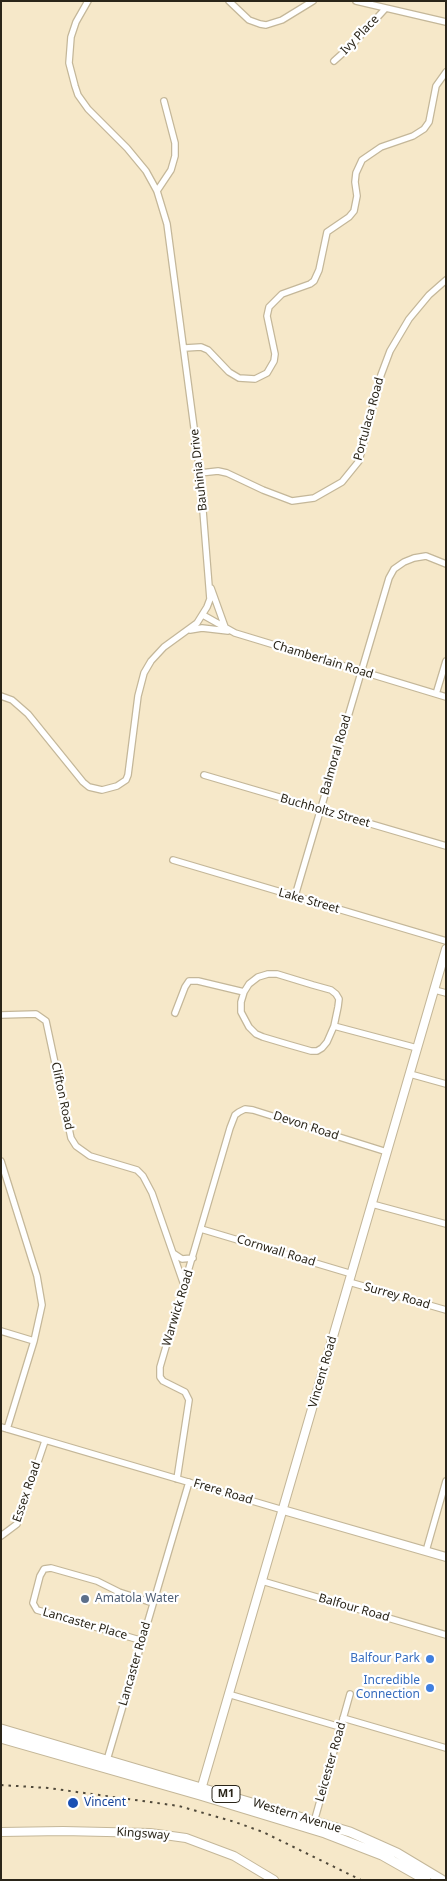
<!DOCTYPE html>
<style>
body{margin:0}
#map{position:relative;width:447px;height:1881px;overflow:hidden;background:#f6e8c9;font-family:"Noto Sans",sans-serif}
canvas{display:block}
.frame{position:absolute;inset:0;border:2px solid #2a2519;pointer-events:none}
</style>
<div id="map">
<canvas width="447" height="1881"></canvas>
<div class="frame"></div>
</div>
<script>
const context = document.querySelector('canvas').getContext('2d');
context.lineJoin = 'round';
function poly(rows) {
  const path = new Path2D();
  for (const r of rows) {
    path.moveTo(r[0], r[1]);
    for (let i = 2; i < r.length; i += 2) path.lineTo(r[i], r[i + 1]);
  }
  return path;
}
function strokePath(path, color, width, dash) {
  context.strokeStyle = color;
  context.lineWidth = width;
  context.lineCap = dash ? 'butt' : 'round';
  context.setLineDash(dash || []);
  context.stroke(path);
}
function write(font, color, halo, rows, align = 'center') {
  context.font = font + ' "Noto Sans",sans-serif';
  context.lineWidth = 4.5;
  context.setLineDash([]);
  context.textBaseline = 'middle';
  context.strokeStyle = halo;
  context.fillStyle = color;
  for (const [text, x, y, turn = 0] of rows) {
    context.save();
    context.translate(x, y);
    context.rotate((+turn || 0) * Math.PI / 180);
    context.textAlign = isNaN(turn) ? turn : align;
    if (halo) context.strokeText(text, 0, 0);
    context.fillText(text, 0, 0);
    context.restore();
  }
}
const street = poly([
 [229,1,249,20,260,24,266,25,282,20,313,1],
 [356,1,446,22],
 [334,61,353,44,385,9],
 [157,191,171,170,175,156,175,143,164,101],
 [185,348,201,347,208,350,229,372,239,378,255,379,267,373,274,361,275,354,267,316,269,307,282,294,310,284,314,281,319,270,327,232,349,217,354,211,357,196,355,182,356,173,362,160,381,147,413,136,424,129,429,122,436,86,446,72],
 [200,473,218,471,227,473,263,490,292,501,314,498,342,482,359,461,381,375,390,351,409,319,429,295,446,280],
 [211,588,225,627],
 [203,615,235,633,446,697],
 [190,630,202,628,228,631],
 [436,694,446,661],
 [1,696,12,700,28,714,83,782,89,787,102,790,117,786,126,780,128,775,138,696,144,673,151,661,164,647,197,623,207,607,210,599,200,473,167,224,157,191,146,171,127,148,88,109,78,95,75,86,69,63,71,37,76,22,88,1],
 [204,775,446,846],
 [173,860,446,941],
 [295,896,389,578,394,569,404,562,414,558,426,556,446,564],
 [268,974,277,974,313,985,331,990,336,994,339,999,338,1007,334,1026,327,1042,322,1048,317,1051,311,1051,290,1045,263,1037,256,1034,249,1027,241,1012,241,1002,244,992,249,984,258,977,268,974],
 [435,990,446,993],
 [175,1013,185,987,189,981,198,981,244,992],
 [1,1015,36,1014,46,1021,71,1138,76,1146,90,1156,137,1170,143,1176,152,1193,184,1285],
 [334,1026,417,1048],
 [410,1074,446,1084],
 [1,1161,37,1276,42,1305,34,1341,7,1429],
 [372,1204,446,1224],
 [201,1229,352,1274],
 [173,1253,182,1259,193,1258],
 [349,1282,446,1310],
 [1,1331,34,1341],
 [1,1427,283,1510],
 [177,1479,189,1400,185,1392,163,1381,160,1377,160,1367,230,1128,235,1115,239,1112,245,1109,253,1110,387,1152],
 [1,1536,17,1524,45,1441],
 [426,1551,446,1481],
 [262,1581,446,1635],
 [143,1641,37,1610,33,1603,40,1576,44,1569,51,1568,97,1581,119,1592,153,1603],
 [228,1694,340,1727],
 [343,1718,446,1748],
 [107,1760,189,1482],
 [314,1822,350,1694]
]);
const secondary = poly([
 [283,1510,446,1557],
 [200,1793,446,949],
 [1,1832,63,1831,150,1833,186,1838,234,1856,274,1880]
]);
const primary = poly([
 [1,1729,350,1832,397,1853,442,1880],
 [1,1738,200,1795,325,1833,382,1855,426,1880]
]);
strokePath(street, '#c4b799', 8);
strokePath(secondary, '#c4b799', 10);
strokePath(primary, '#c4b799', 11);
strokePath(street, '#fff', 5.5);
strokePath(secondary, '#fff', 8);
strokePath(primary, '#fff', 9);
strokePath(poly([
 [1,1785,48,1788,179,1806,235,1822,263,1832,361,1880]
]), '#50493a', 2, [2.5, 5]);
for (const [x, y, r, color] of [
 [85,1599,5,"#5c6f8a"],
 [430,1659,5,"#3f7fe0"],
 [430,1688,5,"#3f7fe0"],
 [73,1803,6,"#1a4fb4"]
]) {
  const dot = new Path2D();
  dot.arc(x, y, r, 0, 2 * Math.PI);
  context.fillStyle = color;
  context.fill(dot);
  strokePath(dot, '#fff', 2);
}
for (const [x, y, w] of [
 [226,1794,28]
]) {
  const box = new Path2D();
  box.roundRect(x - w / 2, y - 8.5, w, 17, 4);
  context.fillStyle = '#fff';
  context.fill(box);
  strokePath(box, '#2a2519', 1);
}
write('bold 11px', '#2a2519', null, [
 ["M1",226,1794]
]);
write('12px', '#2a2519', '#fff', [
 ["Ivy Place",360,35,-46],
 ["Portulaca Road",369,419,-75],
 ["Bauhinia Drive",199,470,-96],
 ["Chamberlain Road",323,660,17],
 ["Balmoral Road",336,755,-74],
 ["Buchholtz Street",325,811,16],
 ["Lake Street",309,901,16],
 ["Clifton Road",62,1096,78],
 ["Devon Road",306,1126,18],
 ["Cornwall Road",276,1251,17],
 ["Surrey Road",397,1296,16],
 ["Warwick Road",178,1308,-73],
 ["Vincent Road",323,1372,-74],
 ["Essex Road",27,1492,-71],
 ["Frere Road",223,1492,17],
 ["Balfour Road",354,1608,16],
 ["Lancaster Place",85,1624,16],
 ["Lancaster Road",135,1664,-74],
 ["Leicester Road",331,1762,-74],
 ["Western Avenue",297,1816,17],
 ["Kingsway",143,1834,4]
]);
write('12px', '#4e5e75', '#fff', [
 ["Amatola Water",95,1599]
], 'left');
write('12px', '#366cbe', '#fff', [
 ["Balfour Park",420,1659],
 ["Incredible",420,1681],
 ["Connection",420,1695]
], 'right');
write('12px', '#164399', '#fff', [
 ["Vincent",84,1803]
], 'left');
</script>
